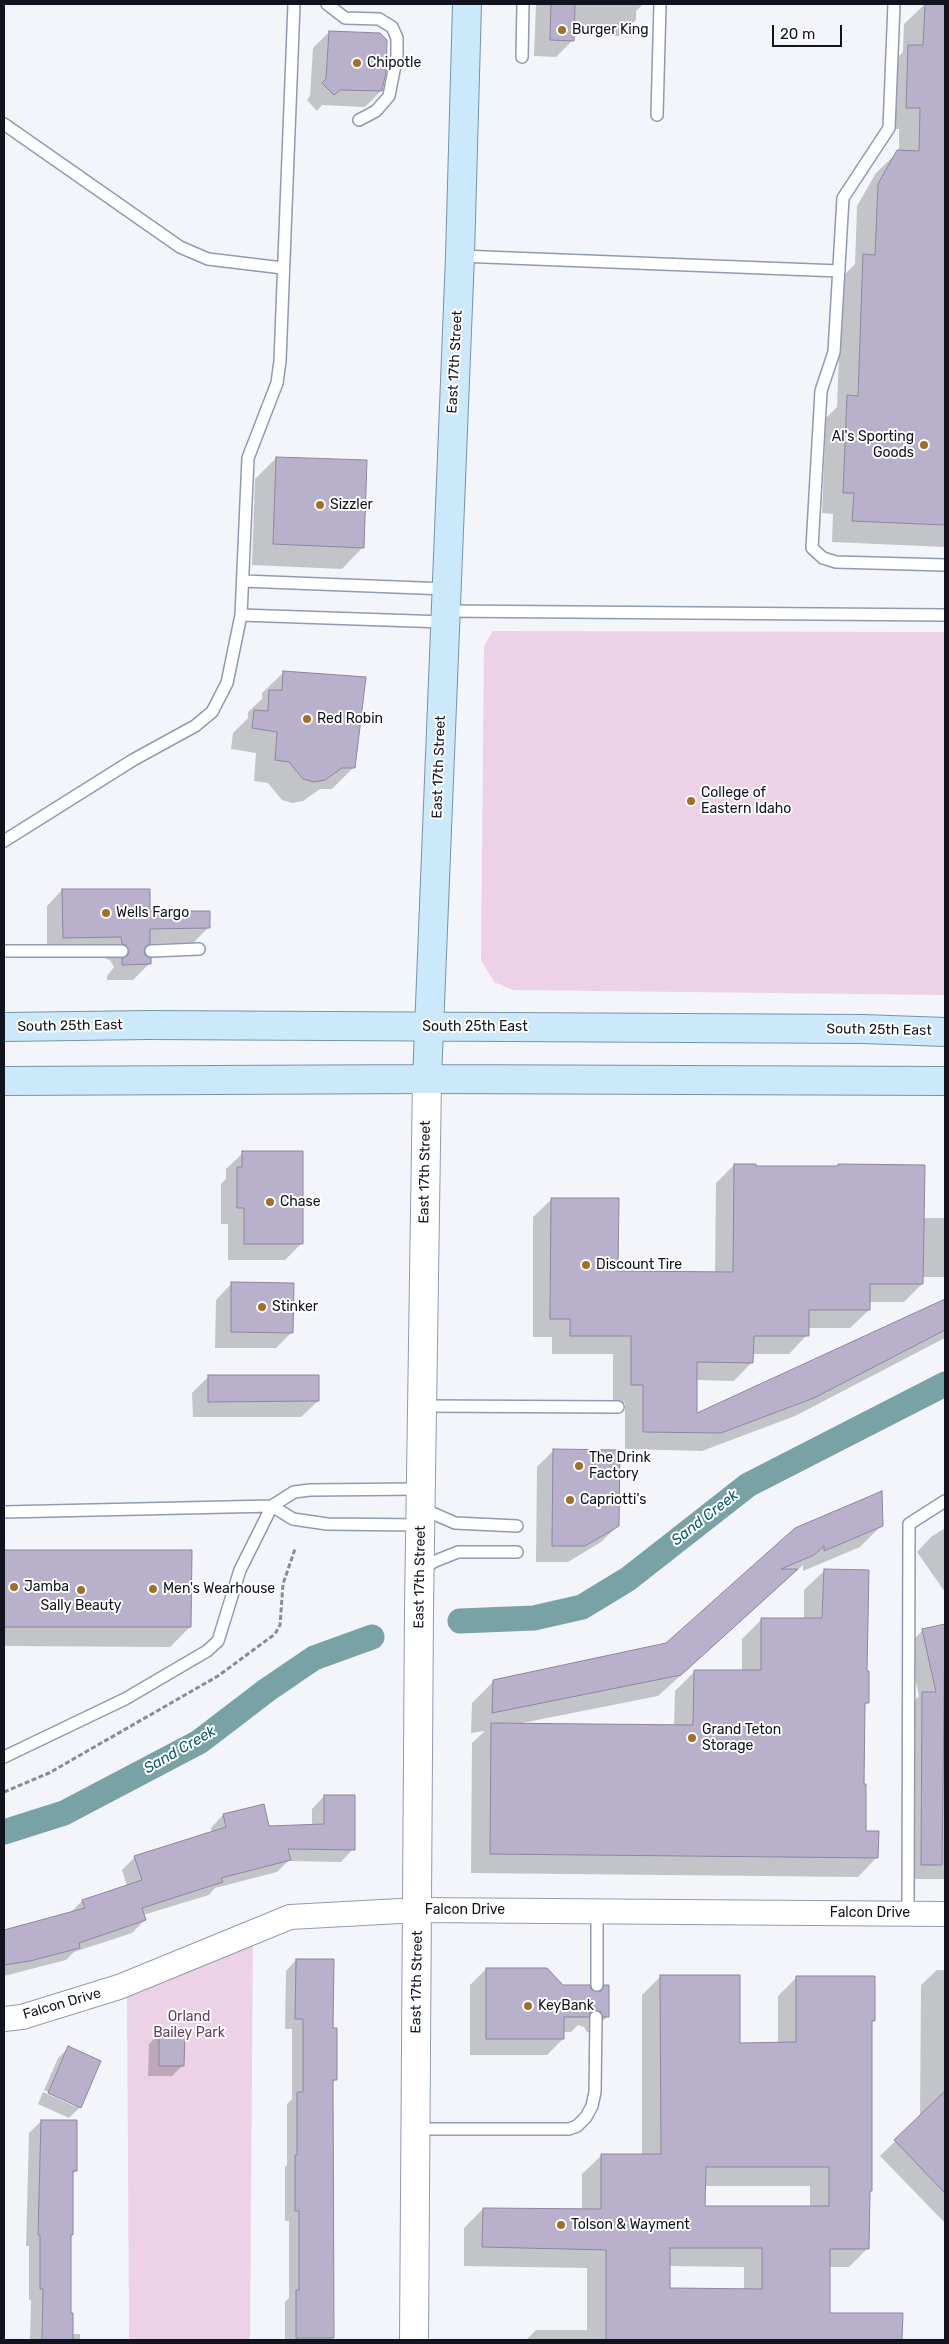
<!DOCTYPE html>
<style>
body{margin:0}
#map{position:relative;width:949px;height:2344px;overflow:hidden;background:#f3f5fa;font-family:Rubik,sans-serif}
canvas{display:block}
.frame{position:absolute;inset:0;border:5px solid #11141e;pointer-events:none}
.scale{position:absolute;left:772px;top:25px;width:70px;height:22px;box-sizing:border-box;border:2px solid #11141e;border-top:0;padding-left:6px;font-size:15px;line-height:18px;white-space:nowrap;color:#11141e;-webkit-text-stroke:4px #fff;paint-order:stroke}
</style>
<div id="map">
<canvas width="949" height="2344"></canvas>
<div class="frame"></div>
<div class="scale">20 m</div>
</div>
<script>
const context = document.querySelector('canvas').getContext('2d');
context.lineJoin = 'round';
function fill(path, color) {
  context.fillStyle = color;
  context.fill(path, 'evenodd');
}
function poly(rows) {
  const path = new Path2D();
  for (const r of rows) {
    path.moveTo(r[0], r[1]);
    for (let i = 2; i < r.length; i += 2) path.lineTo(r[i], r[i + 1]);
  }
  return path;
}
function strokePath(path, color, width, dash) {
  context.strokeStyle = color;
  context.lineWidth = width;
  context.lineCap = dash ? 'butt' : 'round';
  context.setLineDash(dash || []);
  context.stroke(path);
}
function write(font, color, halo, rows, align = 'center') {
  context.font = font + ' Rubik,sans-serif';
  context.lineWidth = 4;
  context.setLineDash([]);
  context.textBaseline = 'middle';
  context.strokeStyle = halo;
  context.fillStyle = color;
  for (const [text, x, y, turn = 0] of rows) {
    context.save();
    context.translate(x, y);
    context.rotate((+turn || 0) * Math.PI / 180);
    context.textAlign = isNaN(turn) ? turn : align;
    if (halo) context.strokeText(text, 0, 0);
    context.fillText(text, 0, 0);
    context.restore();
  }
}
fill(poly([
 [493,631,945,632,945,995,513,990,494,982,481,960,484,646],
 [253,1932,250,2340,129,2340,127,1983]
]), '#edd1e7');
fill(poly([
 [536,4,643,4,636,11,636,20,619,36,573,35,573,40,556,57,534,56],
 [925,4,945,4,945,547,832,542,833,514,822,513,826,418,837,407,842,277,855,264,857,206,876,173,899,151,899,129,885,129,888,67,903,52,904,24],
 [329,32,381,91,365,107,322,105,317,111,307,100,310,96,313,48],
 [276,458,363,547,342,569,252,565,255,479],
 [284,672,354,767,332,789,320,789,303,801,292,803,282,800,268,783,254,781,256,753,231,749,233,733,248,718,248,712,262,699,262,693],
 [62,890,149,913,209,927,193,943,148,944,143,949,144,956,149,964,133,980,107,980,107,976,114,967,110,960,106,959,106,953,47,953,47,906],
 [243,1153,301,1244,285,1260,228,1260,228,1224,221,1224,221,1184,226,1179,226,1169],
 [734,1165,754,1168,836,1168,839,1165,923,1218,945,1218,945,1277,922,1277,922,1284,904,1302,869,1302,869,1310,850,1328,807,1328,807,1335,789,1354,752,1354,752,1362,734,1381,696,1380,696,1415,945,1300,945,1338,795,1416,702,1451,625,1449,625,1403,613,1403,613,1354,552,1354,552,1337,533,1337,533,1217,552,1199,617,1273,715,1273,716,1183],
 [232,1283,292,1332,276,1348,215,1348,216,1300],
 [209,1376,318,1401,301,1417,193,1417,192,1393],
 [553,1451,618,1526,601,1542,568,1562,536,1562,537,1467],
 [882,1525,860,1547,803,1571,803,1565,658,1696,522,1723,674,1726,675,1691,695,1671,742,1671,742,1639,762,1619,804,1619,804,1590,824,1571,866,1672,868,1702,864,1706,863,1785,865,1832,877,1857,858,1877,471,1873,472,1743,485,1731,471,1733,472,1703,494,1681,666,1644,795,1529],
 [945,1528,945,1592,917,1552,931,1537],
 [4,1551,191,1551,190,1627,170,1647,4,1646],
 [945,1625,945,1879,907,1879,907,1708,919,1696,908,1645,923,1630],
 [324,1796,353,1849,341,1862,288,1861,277,1872,215,1888,209,1895,143,1915,145,1920,132,1933,74,1952,66,1960,4,1976,4,1930,4,1932,69,1914,82,1901,127,1886,122,1870,135,1857,212,1833,211,1828,223,1815,269,1827,312,1826,312,1809],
 [296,1960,332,2029,336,2079,332,2084,333,2337,331,2340,285,2340,285,2302,289,2298,289,2221,285,2221,285,2167,287,2165,287,2104,292,2099,292,2029,285,2029,286,1971],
 [486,1969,598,1994,605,1987,608,2016,591,2032,587,2032,584,2027,578,2025,571,2032,563,2032,563,2039,547,2055,470,2055,470,1985],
 [937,1970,945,1970,945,2223,880,2156,920,2117,921,1985],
 [661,1976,738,2044,778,2043,778,1996,797,1977,874,2020,871,2023,871,2190,868,2193,868,2248,849,2267,829,2267,829,2314,901,2314,901,2340,526,2340,536,2330,587,2330,587,2268,464,2266,464,2228,483,2209,582,2210,582,2174,602,2155,642,2155,642,1995],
 [704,2186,810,2186,810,2207,704,2207],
 [669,2266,744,2267,744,2290,669,2289],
 [160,2033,183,2065,172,2076,148,2076,149,2044],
 [68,2048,80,2107,69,2118,38,2104,43,2092,76,2107,76,2104,44,2090,58,2058],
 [41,2121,76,2171,72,2174,70,2314,72,2334,80,2334,80,2340,30,2340,31,2300,29,2300,29,2246,26,2246,29,2133]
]), '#0003');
strokePath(poly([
 [460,1621,534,1618,582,1607,628,1579,748,1485,945,1384],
 [4,1832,64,1813,199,1742,267,1690,314,1658,372,1637]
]), '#78a2a6', 25);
const building = poly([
 [551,4,575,4,574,41,550,40,551,4],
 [925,4,945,4,945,525,852,521,854,493,843,493,847,395,858,396,863,254,875,255,878,184,897,150,919,151,920,108,906,108,908,45,923,45,925,4],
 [329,31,380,33,387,40,386,72,382,91,340,90,334,95,322,83,326,79,329,31],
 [276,457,367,460,364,548,273,544,276,457],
 [283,671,366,677,355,768,342,768,325,780,314,782,303,779,289,762,275,760,277,732,252,728,254,710,268,711,269,690,282,690,283,671],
 [62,889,150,889,150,911,210,911,210,928,150,929,150,944,147,945,144,951,145,955,151,958,151,964,122,965,122,958,128,955,129,951,126,945,122,944,121,937,63,938,62,889],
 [242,1151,303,1151,303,1244,244,1244,244,1208,237,1208,237,1167,242,1167,242,1151],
 [734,1164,756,1164,756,1166,838,1166,838,1164,925,1165,923,1284,870,1284,870,1310,809,1310,809,1336,754,1336,753,1363,697,1362,697,1413,945,1299,945,1330,814,1398,721,1433,643,1432,643,1385,631,1385,631,1336,570,1336,570,1319,550,1319,551,1198,619,1198,618,1271,733,1272,734,1164],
 [231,1282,294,1283,293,1333,231,1332,231,1282],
 [208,1375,319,1375,319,1401,208,1402,208,1375],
 [553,1449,620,1450,619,1526,585,1546,552,1546,553,1449],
 [882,1491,883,1526,824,1551,824,1546,814,1555,781,1569,798,1569,681,1675,492,1713,493,1680,666,1643,795,1528,882,1491],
 [4,1550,192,1550,191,1627,4,1627,4,1550],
 [824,1569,869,1570,867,1671,869,1671,869,1703,865,1703,864,1784,866,1784,866,1831,879,1831,878,1858,490,1854,491,1723,693,1725,694,1670,761,1670,761,1618,822,1618,824,1569],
 [945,1624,942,1865,921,1865,922,1692,936,1692,922,1629,945,1624],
 [324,1795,355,1795,355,1850,288,1849,291,1860,221,1878,223,1882,142,1908,146,1920,79,1943,80,1948,30,1961,4,1965,4,1930,85,1908,82,1900,142,1880,134,1856,226,1827,223,1814,264,1804,269,1826,324,1824,324,1795],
 [296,1959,334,1959,333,2028,337,2028,337,2080,333,2080,334,2338,296,2338,296,2290,299,2290,299,2211,295,2211,295,2155,297,2155,297,2092,303,2092,303,2019,295,2019,296,1959],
 [486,1968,547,1968,563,1985,590,1985,591,1989,597,1992,601,1991,604,1985,609,1985,609,2017,603,2017,600,2011,596,2010,590,2013,589,2017,564,2017,564,2039,486,2039,486,1968],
 [660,1975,740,1975,740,2043,796,2042,796,1976,875,1976,875,2021,872,2021,872,2191,870,2191,869,2249,830,2249,830,2313,903,2313,902,2340,606,2340,606,2250,482,2247,483,2208,601,2209,601,2154,661,2154,660,1975],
 [706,2167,829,2167,829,2206,705,2206,706,2167],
 [670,2248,762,2248,762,2289,670,2288,670,2248],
 [159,2032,185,2032,184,2066,159,2066,159,2032],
 [68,2046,101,2061,81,2108,48,2093,68,2046],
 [945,2091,945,2193,894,2140,945,2091],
 [41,2120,77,2120,77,2171,73,2171,73,2235,71,2235,71,2313,73,2313,73,2340,42,2340,43,2289,40,2289,40,2235,38,2235,41,2120]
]);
fill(building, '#b9b0cb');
strokePath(building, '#8e859e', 1);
const lane = poly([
 [327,4,345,18,379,19,392,27,397,38,397,55,389,96,376,111,359,120],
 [894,4,889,128,843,198,834,352,821,391,812,548,823,558,836,562,945,565],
 [522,57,523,4],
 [657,115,660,4],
 [4,124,180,247,208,259,283,268],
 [460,256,839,271],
 [243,581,446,589],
 [445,611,945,615],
 [241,615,444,622],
 [4,841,133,760,195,726,212,712,227,683,241,615,248,458,277,383,280,361,294,4],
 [4,951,122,951],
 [151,951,199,949],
 [422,1406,618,1407],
 [422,1504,432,1513,455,1523,517,1526],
 [4,1512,272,1506,293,1519,327,1524,420,1525],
 [423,1570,433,1562,458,1552,517,1552],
 [4,1757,125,1699,207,1651,218,1641,240,1570,272,1506,294,1492,310,1490,421,1489],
 [908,1914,909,1524,945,1501],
 [597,1985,597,1911],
 [416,2129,569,2129,577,2126,586,2117,592,2106,595,2092,596,2017]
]);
const street = poly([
 [4,2019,22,2017,119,1987,290,1917,418,1910,945,1914]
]);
const secondary = poly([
 [414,2340,419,1608,427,1079]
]);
const primary = poly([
 [4,1027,149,1025,863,1029,945,1032],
 [427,1079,460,256,467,4],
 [4,1081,427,1079,945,1081]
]);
strokePath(lane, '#909ab3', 14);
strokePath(street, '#909ab3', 26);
strokePath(secondary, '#909ab3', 30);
strokePath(primary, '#7494ac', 30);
strokePath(poly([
 [4,1792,49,1773,218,1676,275,1634,280,1625,283,1584,295,1549]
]), '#898c93', 3, [5, 2.5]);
strokePath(lane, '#fff', 11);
strokePath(street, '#fff', 24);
strokePath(secondary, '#fff', 28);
strokePath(primary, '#cce8fb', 28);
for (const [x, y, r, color] of [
 [562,30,5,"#a36e27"],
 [357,63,5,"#a36e27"],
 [924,445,5,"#a36e27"],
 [320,505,5,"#a36e27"],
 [307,719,5,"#a36e27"],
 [691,801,5,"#a36e27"],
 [106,913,5,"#a36e27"],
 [270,1202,5,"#a36e27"],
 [586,1265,5,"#a36e27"],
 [262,1307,5,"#a36e27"],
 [579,1466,5,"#a36e27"],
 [570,1500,5,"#a36e27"],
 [14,1587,5,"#a36e27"],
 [153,1589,5,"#a36e27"],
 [81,1590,5,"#a36e27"],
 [692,1738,5,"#a36e27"],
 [528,2006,5,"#a36e27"],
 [561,2225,5,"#a36e27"]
]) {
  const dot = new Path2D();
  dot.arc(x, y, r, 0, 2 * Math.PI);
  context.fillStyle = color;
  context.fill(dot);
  strokePath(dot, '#fff', 2);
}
write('14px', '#11141e', '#fff', [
 ["Burger King",572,30],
 ["Chipotle",367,63],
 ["Al's Sporting",914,437,"right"],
 ["Goods",914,453,"right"],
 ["Sizzler",330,505],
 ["Red Robin",317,719],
 ["College of",701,793],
 ["Eastern Idaho",701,809],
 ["Wells Fargo",116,913],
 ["Chase",280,1202],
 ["Discount Tire",596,1265],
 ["Stinker",272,1307],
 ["The Drink",589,1458],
 ["Factory",589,1474],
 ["Capriotti's",580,1500],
 ["Jamba",24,1587],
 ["Men's Wearhouse",163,1589],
 ["Sally Beauty",81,1606,"center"],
 ["Grand Teton",702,1730],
 ["Storage",702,1746],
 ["KeyBank",538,2006],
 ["Tolson & Wayment",571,2225]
], 'left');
write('14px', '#11141e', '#fff', [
 ["East 17th Street",455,362,-87],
 ["East 17th Street",439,767,-88],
 ["South 25th East",70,1026,-1],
 ["South 25th East",475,1027],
 ["South 25th East",879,1030,1],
 ["East 17th Street",425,1172,-89],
 ["East 17th Street",420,1577,-89],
 ["Falcon Drive",465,1910],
 ["Falcon Drive",870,1913],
 ["East 17th Street",417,1982,-89],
 ["Falcon Drive",62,2004,-16]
]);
write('14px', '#663e5f', '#fff', [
 ["Orland",189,2017],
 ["Bailey Park",189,2033]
]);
write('italic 15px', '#09626a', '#fff', [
 ["Sand Creek",705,1518,-38],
 ["Sand Creek",180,1750,-30]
]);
</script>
